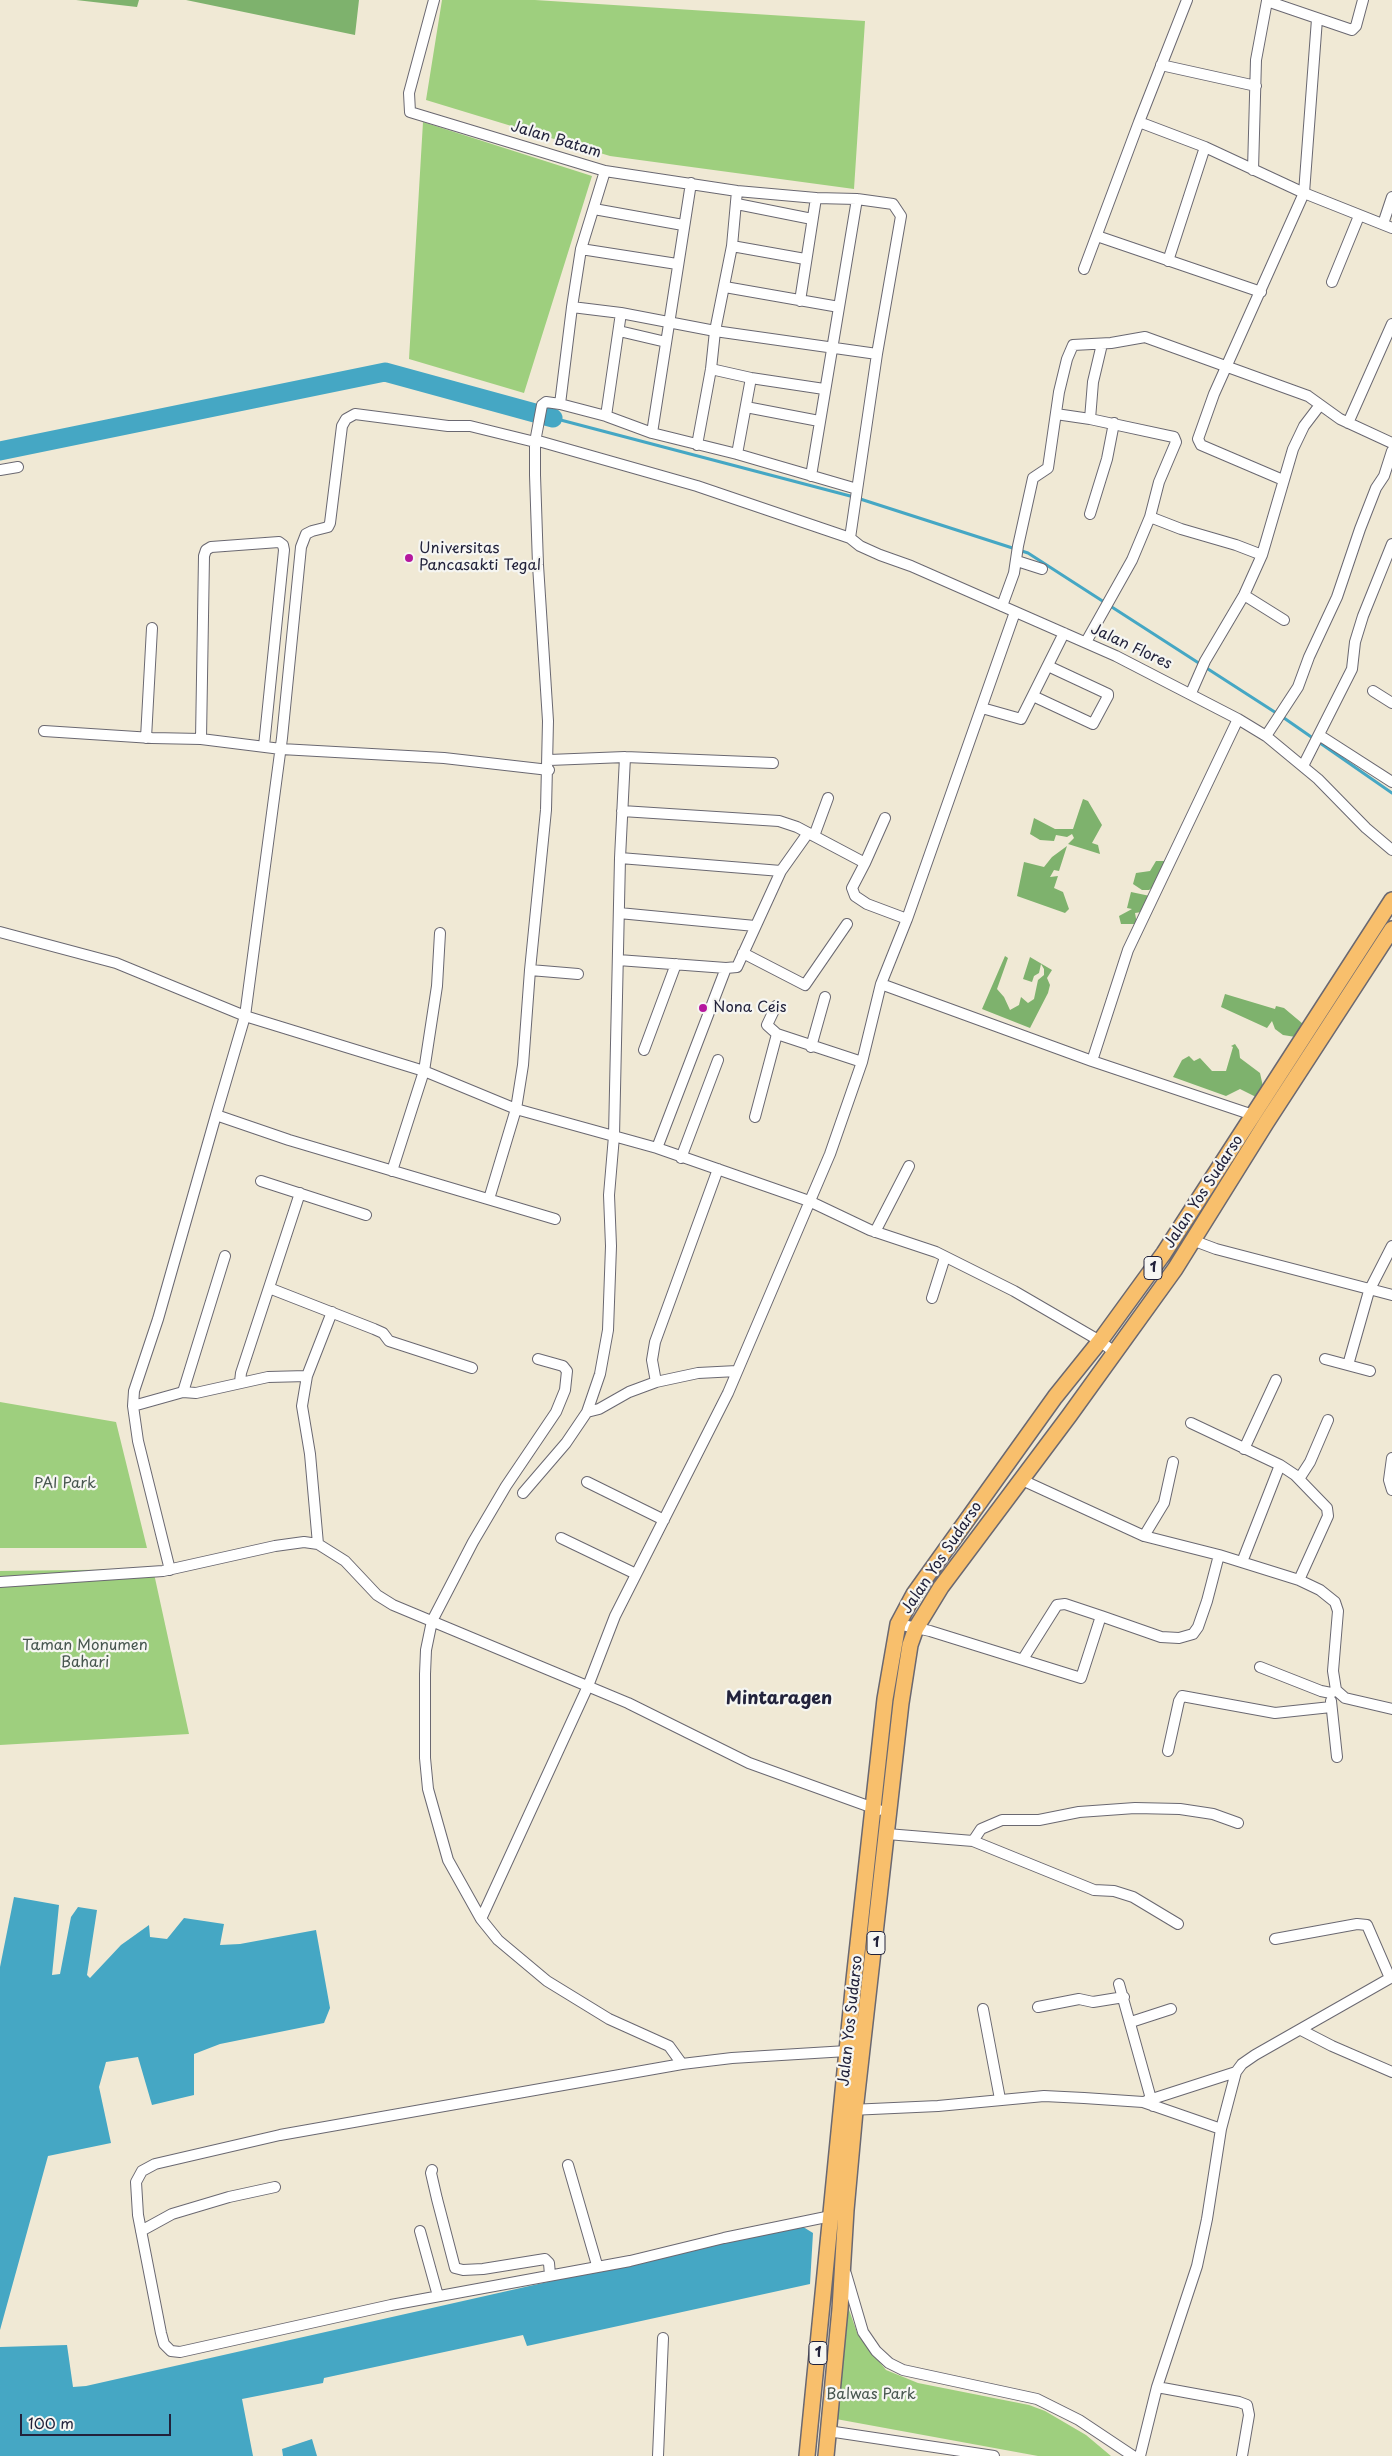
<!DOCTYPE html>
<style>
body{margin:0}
#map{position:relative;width:1392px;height:2456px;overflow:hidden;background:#f0e9d5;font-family:"Playpen Sans",sans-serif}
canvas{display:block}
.scale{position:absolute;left:20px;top:2414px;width:151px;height:22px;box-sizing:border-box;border:2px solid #22223b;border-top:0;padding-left:6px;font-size:15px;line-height:18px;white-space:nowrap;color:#22223b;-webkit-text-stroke:4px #f6f6f2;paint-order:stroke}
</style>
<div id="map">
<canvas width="1392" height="2456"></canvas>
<div class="scale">100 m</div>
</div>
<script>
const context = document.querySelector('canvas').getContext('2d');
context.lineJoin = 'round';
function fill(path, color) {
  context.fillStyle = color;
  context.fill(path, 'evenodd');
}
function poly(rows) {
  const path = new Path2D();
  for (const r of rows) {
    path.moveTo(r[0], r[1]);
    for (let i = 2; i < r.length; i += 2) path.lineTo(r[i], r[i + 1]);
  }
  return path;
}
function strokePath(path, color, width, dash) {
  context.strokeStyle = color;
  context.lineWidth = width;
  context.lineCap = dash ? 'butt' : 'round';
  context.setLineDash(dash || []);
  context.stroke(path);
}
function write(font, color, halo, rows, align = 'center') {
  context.font = font + ' "Playpen Sans",sans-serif';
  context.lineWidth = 4.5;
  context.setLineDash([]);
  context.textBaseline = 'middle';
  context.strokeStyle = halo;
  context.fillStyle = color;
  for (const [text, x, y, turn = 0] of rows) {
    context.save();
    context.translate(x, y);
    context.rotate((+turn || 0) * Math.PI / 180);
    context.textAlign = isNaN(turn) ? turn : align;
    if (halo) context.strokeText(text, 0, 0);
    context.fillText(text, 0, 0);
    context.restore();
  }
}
fill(poly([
 [442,0,535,0,865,21,854,189,610,156,426,100],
 [423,122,592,176,524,393,409,359],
 [0,1402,116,1422,147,1548,0,1548],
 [153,1569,189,1734,0,1745,0,1571],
 [848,2307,858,2335,886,2370,918,2383,1029,2405,1045,2411,1086,2435,1111,2456,1038,2456,836,2419]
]), '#9ecf7e');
fill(poly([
 [76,0,139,0,137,7],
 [186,0,359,0,355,35],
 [1083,799,1088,801,1102,825,1092,843,1098,845,1100,854,1068,844,1074,838,1072,834,1067,837,1056,835,1054,841,1040,840,1030,834,1034,818,1055,829,1073,829],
 [1067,846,1059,871,1054,870,1050,877,1058,876,1054,888,1063,892,1069,909,1065,913,1017,896,1024,862,1044,867,1052,857],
 [1156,861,1165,861,1153,887,1149,890,1142,890,1133,884,1136,873,1150,871],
 [1131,892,1150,896,1142,912,1135,913,1137,924,1121,924,1119,916,1132,909,1127,908],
 [1005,956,1008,958,997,989,1004,997,1010,1010,1019,1005,1021,997,1028,1003,1034,999,1038,980,1044,975,1044,969,1041,964,1039,973,1034,976,1032,982,1023,979,1030,957,1052,970,1047,978,1050,985,1048,993,1030,1028,982,1009],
 [1225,994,1275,1009,1276,1006,1284,1008,1309,1029,1302,1038,1283,1035,1275,1029,1272,1021,1267,1028,1221,1007],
 [1235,1044,1239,1050,1240,1058,1260,1073,1264,1091,1258,1098,1240,1089,1226,1096,1173,1077,1182,1060,1189,1056,1194,1061,1200,1058,1212,1071,1226,1071,1233,1047,1231,1046]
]), '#7eb26d');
fill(poly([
 [14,1897,59,1905,52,1975,60,1974,71,1917,78,1907,97,1910,87,1975,90,1978,121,1945,149,1925,150,1937,167,1939,184,1918,224,1924,220,1945,240,1944,316,1930,330,2008,324,2023,220,2044,194,2054,194,2095,152,2105,138,2057,106,2062,99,2087,111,2143,48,2156,0,2330,0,1967],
 [800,2225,813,2233,810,2284,527,2346,523,2335,324,2378,323,2383,242,2399,253,2456,0,2456,0,2347,67,2345,73,2387,86,2386],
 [312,2439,317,2456,283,2456,282,2449]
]), '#45a7c4');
strokePath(poly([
 [553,418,854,497,1028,553,1284,718,1392,793]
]), '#45a7c4', 3);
strokePath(poly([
 [0,451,385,372,553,418]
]), '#45a7c4', 19);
const minor = poly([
 [434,0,409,93,410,112,605,171,581,249,572,307,560,404],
 [1187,0,1139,122,1205,147,1304,193,1392,228],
 [1161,65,1256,86],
 [1253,170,1256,60,1267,1,1352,30,1356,26,1363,0],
 [605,171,737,191,816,198,857,199,893,204,901,216,877,354,850,538,860,546,880,555,911,566,1116,656,1238,719,1266,736,1318,779,1366,828,1392,850],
 [737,204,812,219],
 [594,209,683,225],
 [1383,224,1392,197],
 [1097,236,1261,292],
 [732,246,805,259],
 [581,249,677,264],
 [1168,261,1205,147],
 [1084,269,1139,122],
 [1332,282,1359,216],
 [725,287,839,307],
 [800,301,816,198],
 [572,307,621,313,715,331,877,354],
 [619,331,666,342],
 [711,369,751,378,824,389],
 [746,407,819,421],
 [1056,414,1090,419],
 [606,416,621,313],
 [1348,423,1392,324],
 [652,433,691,183],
 [535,440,697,486,850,538],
 [535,442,470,426,448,426,355,414,346,419,342,426,330,523,328,527,312,531,306,534,301,547,282,738,245,1016,216,1115,289,1140,555,1219],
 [697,445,711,369,715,331,732,246,737,191],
 [737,454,751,378],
 [0,470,18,467],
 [811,476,857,199],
 [1283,480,1201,445,1198,439,1214,394,1304,193,1317,19],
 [1090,514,1107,459,1114,423],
 [1150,517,1181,529,1236,545,1262,555],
 [1017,561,1042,569],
 [1244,595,1284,620],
 [1002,606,1014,573,1018,546,1033,478,1048,468,1059,392,1067,359,1073,345,1111,343,1145,337,1308,396,1340,419,1392,443],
 [1086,642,1132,560,1150,517,1159,482,1176,442,1174,437,1169,436,1090,419,1093,382,1102,344],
 [1373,691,1392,703],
 [1191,693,1205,661,1244,595,1262,555,1293,449,1304,426,1320,405],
 [1033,696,1093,724,1108,696,1108,694,1048,666],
 [982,708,1021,719,1064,633],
 [44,731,152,738,201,739,281,749,444,758,549,770],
 [1319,735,1392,782],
 [1266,736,1298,687,1309,657,1337,597,1360,529,1376,488,1384,476,1392,451],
 [146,738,152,628],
 [201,739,204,556,206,550,211,547,279,542,283,545,284,550,264,746],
 [625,757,620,858,614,1136,609,1195,611,1246,608,1330,600,1374,587,1412,599,1409,629,1392,656,1382,698,1373,737,1371],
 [549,760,625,757,773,763],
 [1303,766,1352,669,1355,642,1363,616,1392,544],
 [622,811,779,821,797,827,865,863,852,888,855,896,867,904,907,919],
 [814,836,828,798],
 [620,858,781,871],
 [865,863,885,818],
 [619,913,755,926],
 [0,932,116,963,245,1016,424,1071,516,1109,657,1148,809,1201,870,1230,936,1252,1014,1291,1100,1341,1114,1352],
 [743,953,805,985,847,924],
 [618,960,726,968],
 [530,970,578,974],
 [881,984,1092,1061,1253,1115],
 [777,1034,862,1062],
 [811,1047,825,997],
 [644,1050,676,964],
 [1092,1061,1128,950,1238,719],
 [216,1115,158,1319,134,1391,133,1406,183,1392,196,1393,268,1377,307,1376],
 [755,1117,777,1034,767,1025,776,1006],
 [657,1148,726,968,737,967,781,871,808,833],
 [681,1158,718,1060],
 [392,1171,424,1071,437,986,440,933],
 [261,1181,366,1215],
 [489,1199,516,1109,523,1065,530,970,546,810,548,721,538,565,535,475,535,442,542,405,546,402,560,404,606,416,652,433,737,454,857,489],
 [875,1232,909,1166],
 [1192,1240,1216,1249,1392,1295],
 [269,1288,374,1329,383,1333,389,1341,472,1368],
 [932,1298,945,1257],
 [538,1359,563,1366,567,1371,565,1390,556,1412,506,1486,473,1542,432,1621,426,1650,425,1674,425,1758,428,1789,448,1860,481,1919,498,1940,547,1981,609,2019,669,2046,682,2064],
 [1325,1359,1370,1371],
 [1348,1365,1369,1291,1392,1246],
 [240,1382,241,1373,300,1193],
 [656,1382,652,1360,655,1342,718,1169],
 [183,1392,225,1256],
 [133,1406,138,1441,170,1570],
 [1191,1423,1280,1465,1295,1475,1327,1508,1328,1516,1299,1580],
 [1244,1449,1276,1380],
 [1392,1458,1389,1480,1392,1490],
 [1299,1479,1310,1462,1328,1420],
 [1022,1480,1144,1536,1219,1555,1299,1580,1320,1590,1335,1602,1338,1611,1333,1671,1336,1690,1345,1698,1392,1709],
 [587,1482,664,1520],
 [523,1493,566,1443,587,1412],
 [1144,1536,1164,1503,1173,1462],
 [561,1538,636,1574],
 [318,1544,310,1454,302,1406,307,1376,332,1312],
 [1242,1562,1280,1465],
 [0,1582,163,1571,275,1546,304,1542,318,1544,345,1561,377,1595,393,1605,628,1703,749,1763,879,1810],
 [898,1624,930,1631,1081,1678,1101,1616,1161,1637,1179,1638,1193,1634,1198,1627,1207,1601,1219,1555],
 [1023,1659,1057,1605,1065,1604,1101,1616],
 [1260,1667,1321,1691,1331,1693,1336,1690],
 [1331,1701,1337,1757],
 [1168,1751,1179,1701,1182,1696,1275,1713,1331,1707],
 [887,1834,973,1841,1094,1890,1114,1891,1133,1897,1178,1924],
 [973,1841,981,1829,1002,1820,1039,1820,1079,1812,1135,1808,1180,1809,1213,1814,1238,1823],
 [481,1919,588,1686,615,1616,728,1393,830,1154,862,1062,881,984,907,919,1015,612],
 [1275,1939,1357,1924,1367,1925,1390,1978],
 [1119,1984,1153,2106],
 [1038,2007,1079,1999,1093,2002,1124,1997],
 [983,2009,1000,2099],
 [1131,2022,1171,2009],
 [1301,2030,1332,2046,1392,2072],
 [1146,2101,1236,2072],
 [850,2110,938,2106,1044,2096,1084,2098,1143,2102,1221,2129],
 [568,2165,597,2265],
 [432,2170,431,2173,437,2199,455,2268,463,2270,483,2269,545,2259,549,2263,550,2275],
 [831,2216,724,2238,630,2261,391,2305,180,2352,171,2351,164,2344,161,2333,138,2215,136,2182,142,2171,155,2164,280,2135,682,2064,732,2058,847,2051],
 [141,2231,172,2214,229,2197,275,2187],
 [420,2231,438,2296],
 [846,2274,863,2332,876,2351,889,2363,903,2370,1037,2399,1079,2420,1133,2456],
 [1157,2387,1239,2402,1247,2405,1249,2415,1242,2456],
 [828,2431,994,2456],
 [658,2456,663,2338],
 [1140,2456,1157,2387,1197,2266,1207,2219,1221,2129,1236,2072,1242,2064,1255,2055,1392,1977]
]);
const highway = poly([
 [807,2456,854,1980,885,1699,898,1624,914,1594,1055,1397,1100,1341,1164,1253,1392,900],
 [826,2456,840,2309,846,2210,855,2111,901,1703,910,1645,916,1628,941,1587,1069,1416,1175,1269,1266,1123,1392,929]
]);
strokePath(minor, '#6a6871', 12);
strokePath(highway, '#6a6871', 18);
strokePath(minor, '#fff', 10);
strokePath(highway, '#f8bf6c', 15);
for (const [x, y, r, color] of [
 [409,558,5,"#b5179e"],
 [703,1008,5,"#b5179e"]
]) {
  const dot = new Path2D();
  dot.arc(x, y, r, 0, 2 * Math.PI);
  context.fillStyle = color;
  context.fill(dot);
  strokePath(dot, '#f6f6f2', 2);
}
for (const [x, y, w] of [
 [1153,1268,18],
 [876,1943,18],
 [818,2353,18]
]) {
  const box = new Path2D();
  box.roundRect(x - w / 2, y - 11.5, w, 23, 4);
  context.fillStyle = '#f6f6f2';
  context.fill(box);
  strokePath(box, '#22223b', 1);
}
write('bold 14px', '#22223b', null, [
 ["1",1153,1268],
 ["1",876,1943],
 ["1",818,2353]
]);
write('15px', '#22223b', '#f6f6f2', [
 ["Jalan Batam",556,140,17],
 ["Jalan Flores",1131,647,25],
 ["Jalan Yos Sudarso",1204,1192,-57],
 ["Jalan Yos Sudarso",942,1558,-56],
 ["Jalan Yos Sudarso",851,2021,-84]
]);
write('15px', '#22223b', '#f6f6f2', [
 ["Universitas",419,549],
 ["Pancasakti Tegal",419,566],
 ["Nona Ceis",713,1008]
], 'left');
write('15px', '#47564f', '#f6f6f2', [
 ["PAI Park",65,1484],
 ["Taman Monumen",85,1646],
 ["Bahari",85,1663],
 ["Balwas Park",871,2395]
]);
write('bold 18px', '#22223b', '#f6f6f2', [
 ["Mintaragen",779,1699]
]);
</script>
